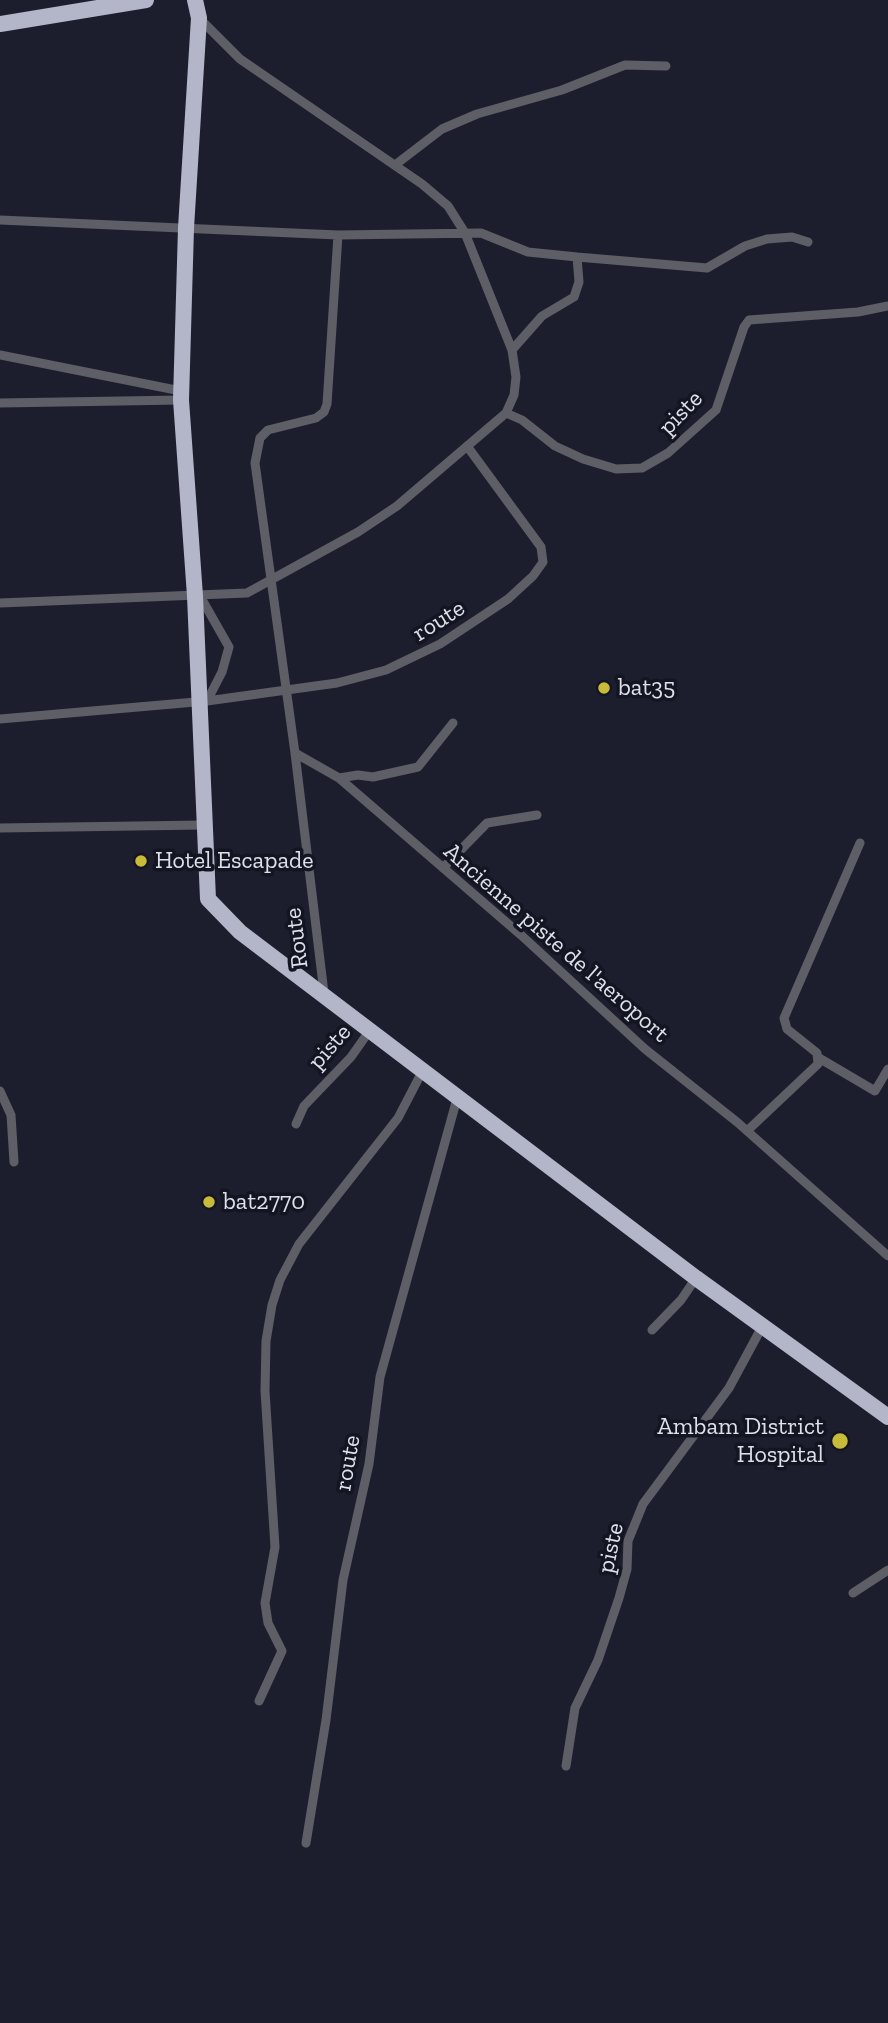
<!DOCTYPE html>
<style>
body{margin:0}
canvas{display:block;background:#1d1e2d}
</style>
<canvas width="888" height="2023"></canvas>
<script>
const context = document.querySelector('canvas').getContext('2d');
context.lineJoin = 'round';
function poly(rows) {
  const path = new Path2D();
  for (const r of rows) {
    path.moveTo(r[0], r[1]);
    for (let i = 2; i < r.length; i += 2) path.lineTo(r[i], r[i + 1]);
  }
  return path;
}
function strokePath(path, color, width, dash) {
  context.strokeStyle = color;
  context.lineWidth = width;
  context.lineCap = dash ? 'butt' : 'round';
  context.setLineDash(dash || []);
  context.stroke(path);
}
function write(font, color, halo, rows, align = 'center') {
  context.font = font + ' "Zilla Slab",serif';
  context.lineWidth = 7;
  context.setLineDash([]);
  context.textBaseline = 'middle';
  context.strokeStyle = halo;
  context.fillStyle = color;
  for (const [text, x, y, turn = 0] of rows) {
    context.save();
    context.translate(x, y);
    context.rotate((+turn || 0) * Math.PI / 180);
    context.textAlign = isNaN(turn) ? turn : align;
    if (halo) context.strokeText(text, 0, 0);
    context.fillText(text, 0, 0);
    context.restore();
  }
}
strokePath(poly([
 [395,165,442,129,477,114,562,90,625,65,666,66],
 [0,220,338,235,481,233,528,252,577,257,579,282,574,297,542,316,512,350],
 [338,235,327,404,324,412,316,418,268,430,260,438,255,463,295,753,339,778,521,935,645,1049,737,1122,888,1256],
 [577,257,707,268,745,246,767,239,792,237,808,242],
 [0,355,181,391],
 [0,403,181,400],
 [506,413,522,420,555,446,583,459,616,469,642,468,668,453,716,410,744,327,749,320,858,312,888,306],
 [200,596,229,647,222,672,207,701],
 [0,603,247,593,358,532,397,506,506,413,514,395,516,377,512,350,465,233,448,206,422,184,240,59,199,18],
 [0,719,207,701,337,683,386,670,440,644,508,599,533,576,543,562,541,547,467,446],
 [295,753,324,993],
 [339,778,358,775,373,777,418,767,453,723],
 [0,828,203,825],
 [443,868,487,823,537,815],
 [819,1058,875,1091,888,1069],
 [0,1091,11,1115,14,1162],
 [296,1124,304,1106,351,1057,370,1030],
 [747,1131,818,1064,817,1053,787,1029,784,1018,860,843],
 [652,1330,681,1300,696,1278],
 [853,1593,888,1570],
 [259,1701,282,1651,268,1623,265,1603,275,1547,265,1391,266,1341,272,1305,280,1280,299,1244,398,1118,423,1070],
 [566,1766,575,1708,598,1660,619,1598,627,1569,628,1541,643,1504,729,1388,763,1325],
 [306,1843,326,1720,343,1580,369,1464,380,1377,458,1095]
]), '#5d5e66', 9);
strokePath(poly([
 [195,0,199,18,186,228,181,400,195,596,208,899,240,932,696,1278,888,1417],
 [0,24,146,0]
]), '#b3b6c9', 16);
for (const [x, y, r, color] of [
 [604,688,7,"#c9bb3a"],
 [141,861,7,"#c9bb3a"],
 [209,1202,7,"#c9bb3a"],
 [840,1441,9,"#c9bb3a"]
]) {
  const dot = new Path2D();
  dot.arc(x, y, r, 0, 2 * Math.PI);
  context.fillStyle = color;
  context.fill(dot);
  strokePath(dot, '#141523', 2.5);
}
write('24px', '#dee0ea', '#141523', [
 ["piste",681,413,-46],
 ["route",439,621,-32],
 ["Route",297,938,-97],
 ["Ancienne piste de l'aeroport",556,943,41],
 ["piste",330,1047,-49],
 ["route",348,1463,-80],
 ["piste",611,1548,-78]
]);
write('24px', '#dee0ea', '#141523', [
 ["bat35",618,688],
 ["Hotel Escapade",155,861],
 ["bat2770",223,1202],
 ["Ambam District",824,1427,"right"],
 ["Hospital",824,1455,"right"]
], 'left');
</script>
